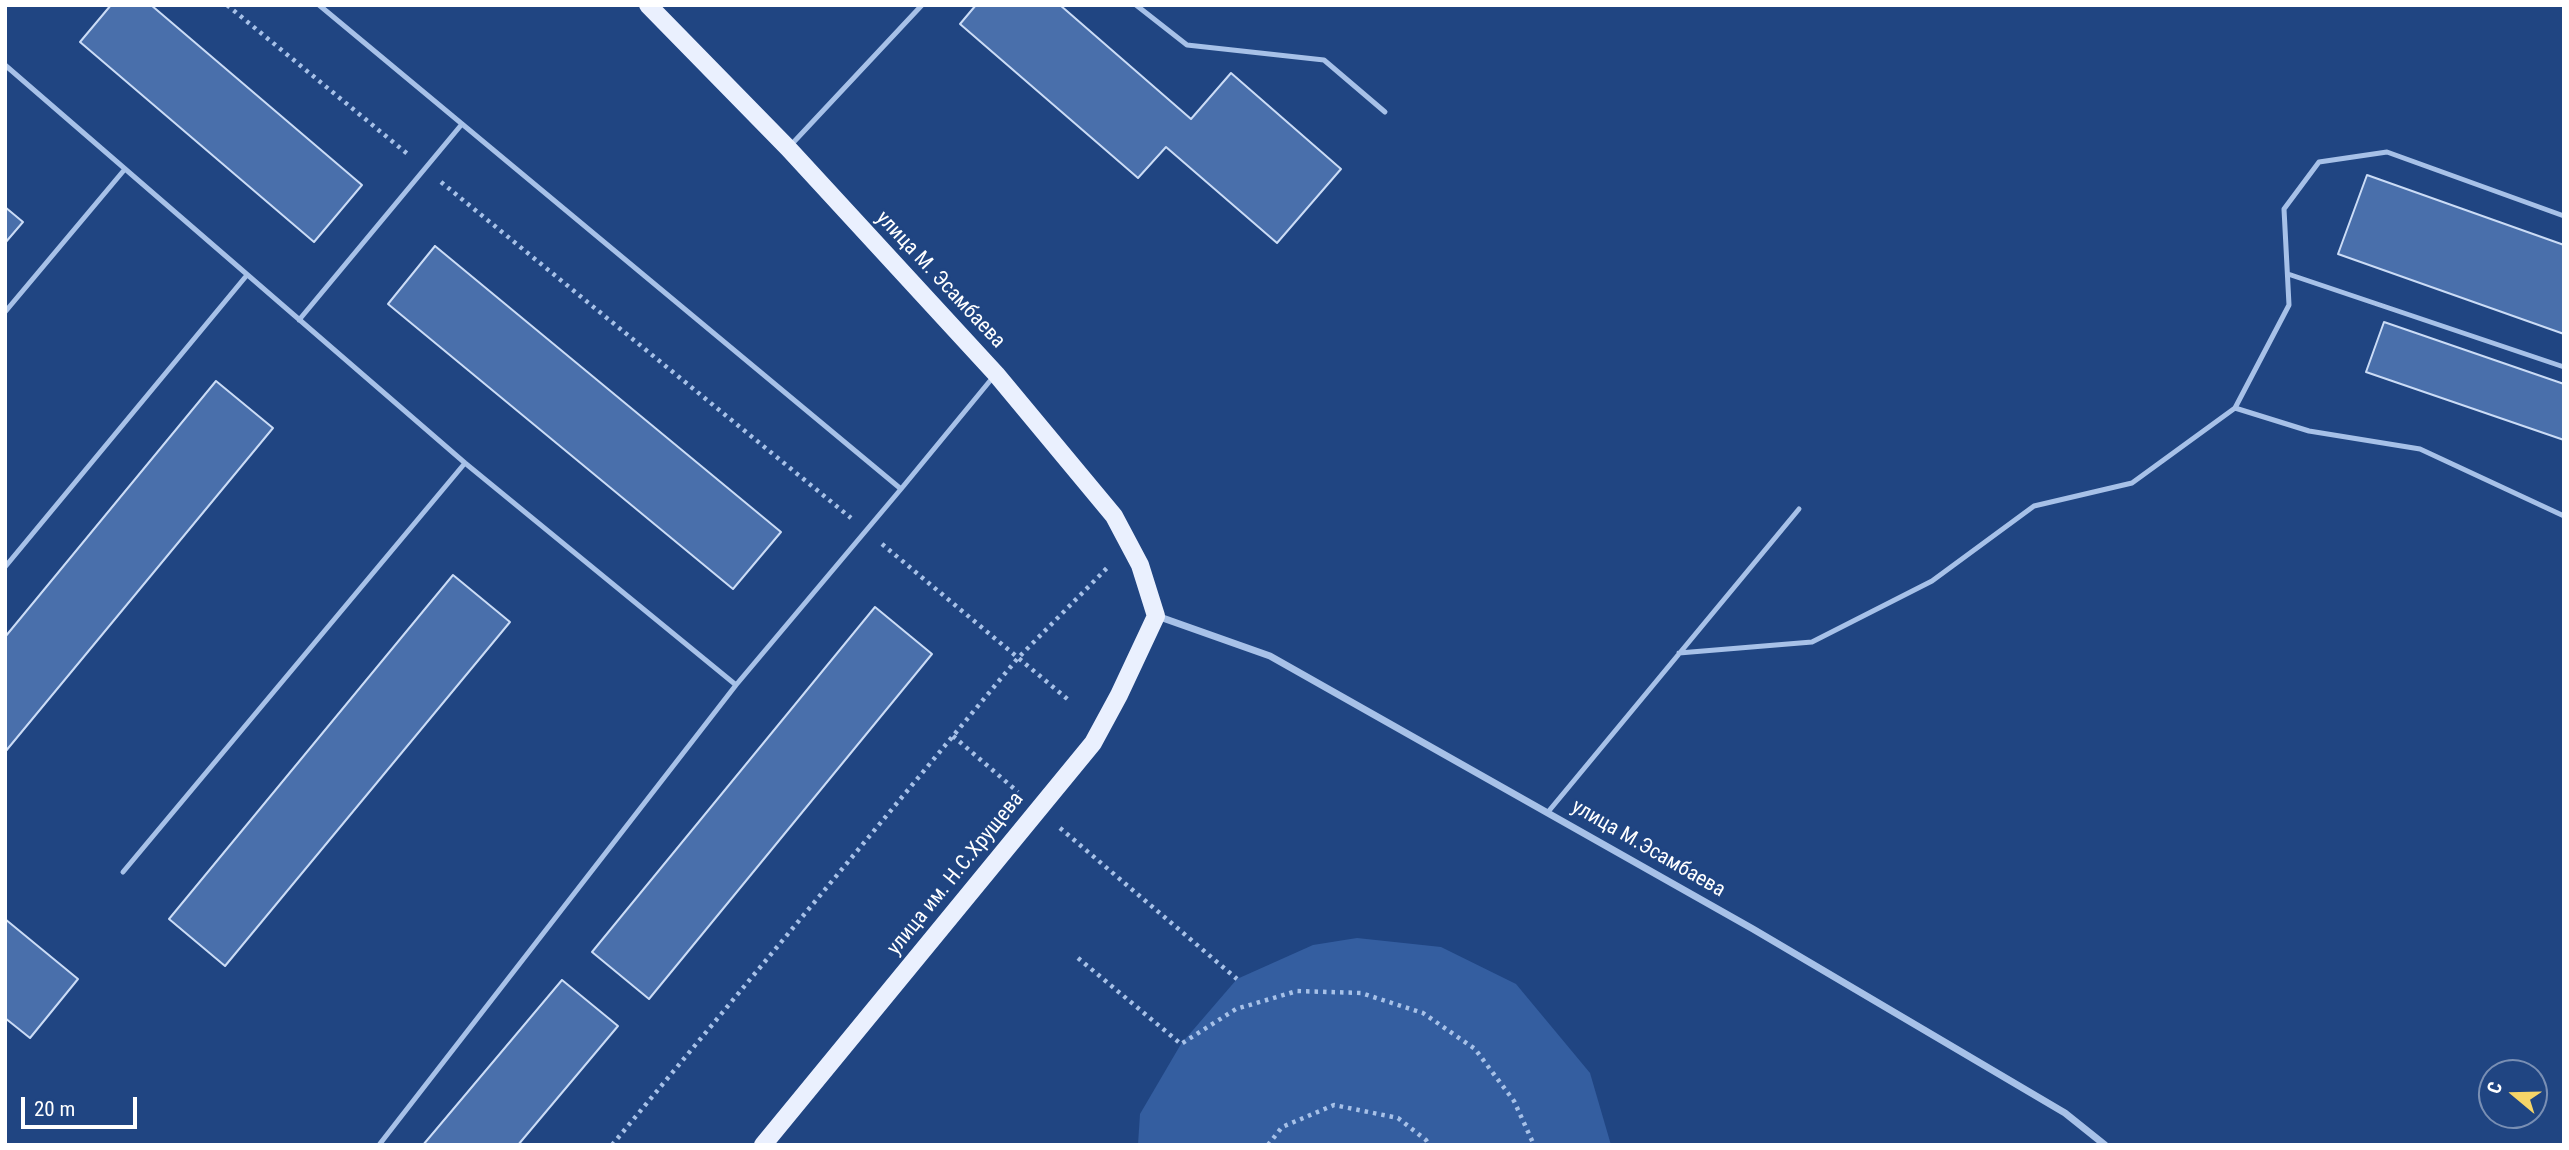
<!DOCTYPE html>
<meta charset="utf-8">
<style>
body{margin:0}
#map{position:relative;width:2569px;height:1150px;overflow:hidden;background:#204582;font-family:"Roboto Condensed",sans-serif}
canvas{display:block}
.frame{position:absolute;inset:0;border:7px solid #fff;pointer-events:none}
.north{position:absolute;left:2478px;top:1059px;width:70px;height:70px;box-sizing:border-box;background:#204582;border:2px solid #798fb4;border-radius:50%;rotate:289deg;font-size:19px;font-weight:700;line-height:28px;text-align:center;color:#fff}
.north::after{content:'';display:block;margin:auto;width:24px;height:32px;background:#f6d568;clip-path:polygon(50% 0,100% 100%,50% 72%,0 100%)}
.scale{position:absolute;left:21px;top:1097px;width:116px;height:32px;box-sizing:border-box;border:4px solid #fff;border-top:0;padding-left:9px;font-size:21px;line-height:24px;white-space:nowrap;color:#fff;-webkit-text-stroke:5px #204582;paint-order:stroke}
</style>
<div id="map">
<canvas width="2569" height="1150"></canvas>
<div class="frame"></div>
<div class="north">С</div>
<div class="scale">20 m</div>
</div>
<script>
const context = document.querySelector('canvas').getContext('2d');
context.lineJoin = 'round';
function fill(path, color) {
  context.fillStyle = color;
  context.fill(path, 'evenodd');
}
function poly(rows) {
  const path = new Path2D();
  for (const r of rows) {
    path.moveTo(r[0], r[1]);
    for (let i = 2; i < r.length; i += 2) path.lineTo(r[i], r[i + 1]);
  }
  return path;
}
function strokePath(path, color, width, dash) {
  context.strokeStyle = color;
  context.lineWidth = width;
  context.lineCap = dash ? 'butt' : 'round';
  context.setLineDash(dash || []);
  context.stroke(path);
}
function write(font, color, halo, rows, align = 'center') {
  context.font = font + ' "Roboto Condensed",sans-serif';
  context.lineWidth = 5;
  context.setLineDash([]);
  context.textBaseline = 'middle';
  context.strokeStyle = halo;
  context.fillStyle = color;
  for (const [text, x, y, turn = 0] of rows) {
    context.save();
    context.translate(x, y);
    context.rotate((+turn || 0) * Math.PI / 180);
    context.textAlign = isNaN(turn) ? turn : align;
    if (halo) context.strokeText(text, 0, 0);
    context.fillText(text, 0, 0);
    context.restore();
  }
}
fill(poly([
 [1357,938,1441,947,1516,984,1590,1073,1611,1145,1138,1145,1140,1114,1181,1044,1237,979,1313,945]
]), '#345ea0');
const building = poly([
 [111,5,151,5,362,185,314,242,80,42,111,5],
 [976,5,1060,5,1191,119,1231,73,1341,169,1277,243,1166,147,1138,178,960,24,976,5],
 [2367,175,2564,245,2564,334,2338,254,2367,175],
 [5,207,23,222,5,243,5,207],
 [435,246,781,532,733,589,388,304,435,246],
 [2384,322,2564,384,2564,440,2366,372,2384,322],
 [216,381,273,428,5,752,5,637,216,381],
 [453,575,510,622,225,966,169,919,453,575],
 [875,607,932,654,649,999,592,952,875,607],
 [5,919,78,979,30,1038,5,1018,5,919],
 [562,980,618,1026,518,1145,423,1145,562,980]
]);
fill(building, '#496fab');
strokePath(building, '#cbdcf6', 2);
strokePath(poly([
 [227,5,410,156],
 [441,182,851,518],
 [882,544,1071,702],
 [953,736,1018,792],
 [1060,828,1237,979],
 [1078,958,1181,1044,1236,1009,1297,991,1361,993,1423,1013,1475,1049,1514,1101,1534,1145],
 [612,1145,1018,658,1109,566],
 [1268,1145,1282,1127,1334,1105,1398,1118,1426,1140,1429,1145]
]), '#a7c1e8', 4.5, [3.5, 5]);
strokePath(poly([
 [319,5,901,489,994,376],
 [1136,5,1187,45,1324,60,1385,112],
 [5,65,465,463,736,685],
 [790,146,922,5],
 [2288,274,2564,367],
 [5,312,125,169],
 [299,320,462,124],
 [2235,408,2309,431,2420,449,2564,516],
 [5,567,247,275],
 [1679,653,1812,642,1932,581,2034,506,2132,483,2235,408,2289,305,2284,209,2319,162,2387,152,2564,216],
 [1548,812,1799,509],
 [123,872,465,463],
 [379,1145,736,685,901,489]
]), '#a7c1e8', 5);
strokePath(poly([
 [1157,616,1270,656,1753,929,2065,1113,2105,1145]
]), '#a7c1e8', 7);
strokePath(poly([
 [648,5,788,148,996,374,1114,516,1140,565,1156,616,1119,695,1093,743,763,1145]
]), '#eaf0fe', 18);
write('21px', '#fff', '#204582', [
 ["улица М. Эсамбаева",940,280,47],
 ["улица М.Эсамбаева",1648,849,30],
 ["улица им. Н.С.Хрущева",956,874,-51]
]);
</script>
